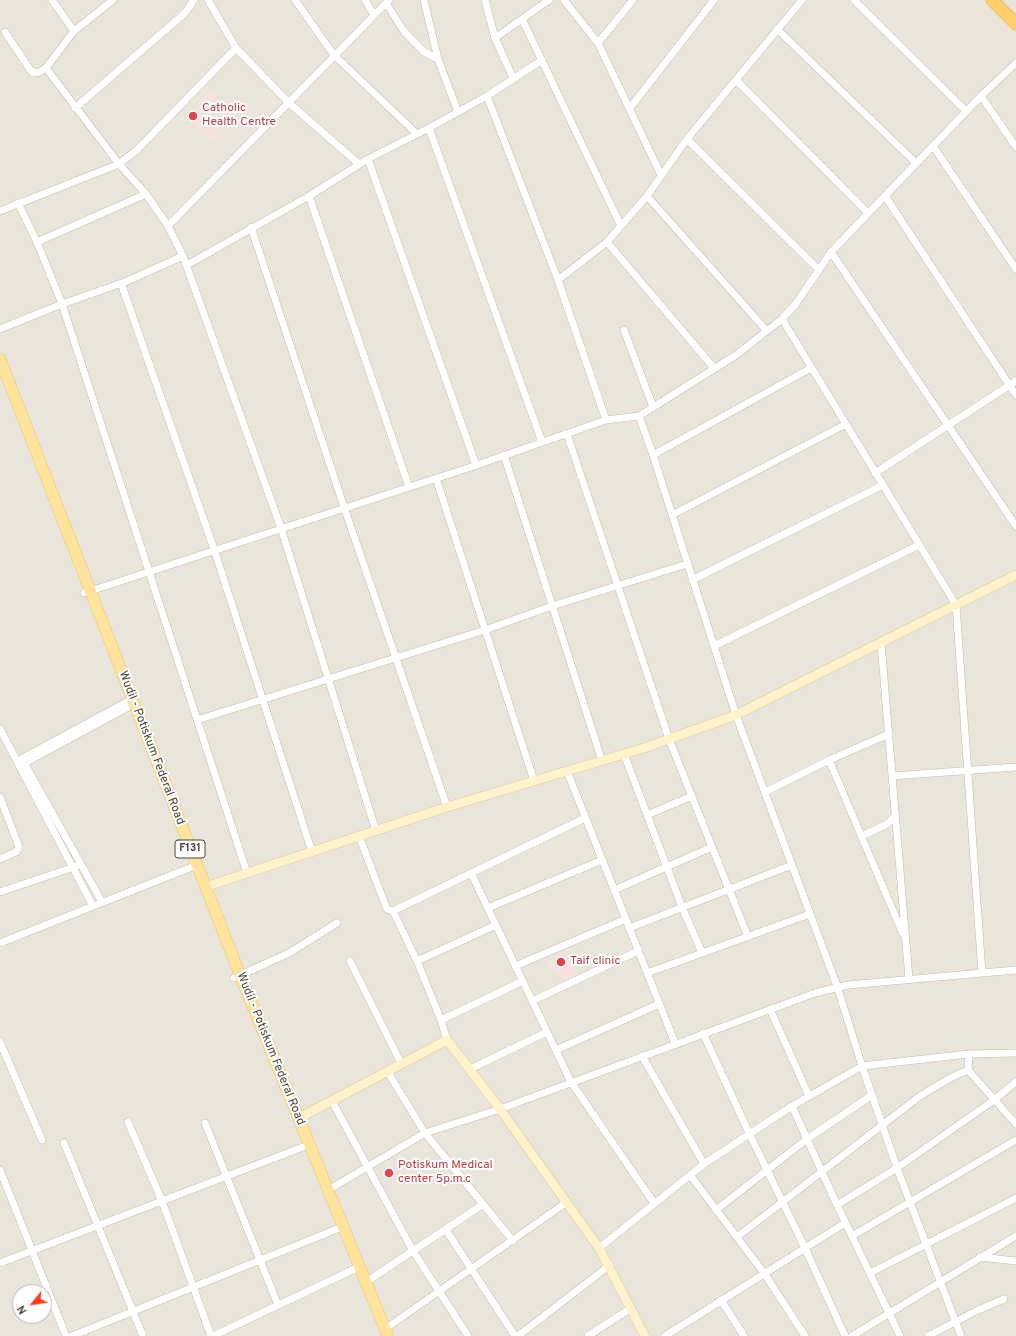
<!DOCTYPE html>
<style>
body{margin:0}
#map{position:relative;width:1016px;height:1336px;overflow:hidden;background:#f6f3ec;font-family:Overpass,sans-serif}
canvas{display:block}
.north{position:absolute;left:12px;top:1284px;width:40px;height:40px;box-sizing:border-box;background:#fff;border:1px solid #b7b4b0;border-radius:50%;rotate:240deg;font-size:11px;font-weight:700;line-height:16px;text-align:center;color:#4b4439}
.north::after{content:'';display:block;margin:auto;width:14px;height:18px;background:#fc3f1d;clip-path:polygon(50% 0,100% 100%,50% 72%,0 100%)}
</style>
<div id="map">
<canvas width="1016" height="1336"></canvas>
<div class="north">N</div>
</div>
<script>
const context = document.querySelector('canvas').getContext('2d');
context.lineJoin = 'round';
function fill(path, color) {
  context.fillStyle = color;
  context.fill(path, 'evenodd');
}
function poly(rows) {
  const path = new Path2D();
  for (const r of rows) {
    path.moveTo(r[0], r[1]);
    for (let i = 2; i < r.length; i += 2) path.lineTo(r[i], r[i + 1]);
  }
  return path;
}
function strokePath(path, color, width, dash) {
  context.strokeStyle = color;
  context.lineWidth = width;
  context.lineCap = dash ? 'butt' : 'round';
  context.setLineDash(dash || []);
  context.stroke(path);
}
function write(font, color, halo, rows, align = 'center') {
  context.font = font + ' Overpass,sans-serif';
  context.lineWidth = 4;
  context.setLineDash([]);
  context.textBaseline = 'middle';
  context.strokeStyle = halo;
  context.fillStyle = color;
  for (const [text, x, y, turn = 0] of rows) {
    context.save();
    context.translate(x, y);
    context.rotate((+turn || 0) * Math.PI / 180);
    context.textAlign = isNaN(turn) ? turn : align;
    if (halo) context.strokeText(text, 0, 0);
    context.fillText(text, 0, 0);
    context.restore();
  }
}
fill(poly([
 [0,0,1016,0,1016,1336,0,1336],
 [20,1292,44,1292,44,1316,20,1316]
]), '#eae5da');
fill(poly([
 [210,90,216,96,198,115,209,126,227,106,232,113,215,131,218,135,213,141,206,135,204,137,198,132,199,129,186,117],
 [567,951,577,974,565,979,550,966,551,958]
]), '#f6e3e0');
const street = poly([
 [52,0,74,31],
 [208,0,236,48,288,102,359,164],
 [295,0,334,55,417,134],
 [365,0,374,15],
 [424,0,438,59,458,112],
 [485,0,495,38,513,78],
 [564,0,598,43,661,175],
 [854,0,966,111],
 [386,3,403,30,424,52,438,59],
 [522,19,621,226],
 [777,29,916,163],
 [5,32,31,71,34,73,39,72,46,68,74,31,113,0],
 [495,38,549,0],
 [598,43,633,0],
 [46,68,119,164,146,194,168,226,183,256,281,528,376,831],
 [736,80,868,213],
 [487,96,558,280,606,420],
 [981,96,1016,147],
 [75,108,185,13,194,0],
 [630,108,714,0],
 [429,128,542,442],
 [687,139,819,270],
 [933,146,1016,269],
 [368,159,476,465],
 [309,196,409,487],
 [647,196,767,331],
 [885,196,1016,395],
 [18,203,37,242,62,304,247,873],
 [0,211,119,164,137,150,236,48],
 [168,226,389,0],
 [251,227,344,507,447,807],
 [37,242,146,194],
 [607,242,714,368],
 [831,252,1016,526],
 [187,265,309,196,368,159,429,128,487,96,542,60],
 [558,280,607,242,647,196,687,139,802,0],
 [121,283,214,549,312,852],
 [782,319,956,605,982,973],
 [0,329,62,304,125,282,183,256],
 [624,330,653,407],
 [639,416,653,455,736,715,837,986,862,1066,897,1168,961,1336],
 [567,434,669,739,748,937],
 [504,455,602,761],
 [653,455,811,368],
 [875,473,1016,381],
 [436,478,534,781],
 [672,515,846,424],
 [692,580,883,485],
 [84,593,471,467,606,420,639,416,736,355,782,319,795,305,831,252,981,96,1016,63],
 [881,643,909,979],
 [714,646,919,545],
 [197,720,485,630,552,606,687,564],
 [0,729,93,906],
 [624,754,682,907,702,953],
 [22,759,102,902],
 [19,760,132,699],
 [829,760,903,934],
 [21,765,134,704],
 [567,771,675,1043],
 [892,776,1016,767],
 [765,792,829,760,889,734],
 [0,797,19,847,16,852,0,859],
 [647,815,692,796],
 [359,836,385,904,387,909,393,911,417,961,441,1020,447,1040],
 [862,836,887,824,894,817],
 [471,873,571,1082,654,1203],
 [614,890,712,847],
 [0,892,77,866],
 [488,908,602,860],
 [393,911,585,818],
 [629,928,792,865],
 [0,943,197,865],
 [350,961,401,1063],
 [417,961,496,925],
 [515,966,626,919],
 [647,973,810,914],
 [234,978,289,953,337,923],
 [532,1001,638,951],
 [770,1009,809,1096],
 [441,1020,523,981],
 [703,1033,749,1133,805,1248,845,1336],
 [0,1042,42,1140],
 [556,1050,659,1004],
 [969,1054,968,1070,1016,1124],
 [642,1056,704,1164],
 [470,1069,547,1032],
 [387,1071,425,1133,513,1241],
 [332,1101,413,1251,468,1336],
 [792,1106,837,1205,900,1336],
 [128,1122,162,1201,211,1336],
 [205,1123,278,1305],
 [64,1143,143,1336],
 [0,1170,66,1336],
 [690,1175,764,1273,805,1336],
 [328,1190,425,1133,500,1109,815,993,848,985,1016,970],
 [837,1205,897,1168,994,1100,1016,1082],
 [716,1210,807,1139,872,1095],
 [446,1230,515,1336],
 [852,1236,1016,1140],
 [737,1237,920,1096,952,1077,968,1070],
 [599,1248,704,1164,792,1106,862,1066,969,1054,1016,1053],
 [980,1257,1016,1261],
 [0,1263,303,1147],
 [870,1273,1016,1198],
 [366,1282,482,1205],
 [721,1300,744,1336],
 [385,1329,567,1202],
 [72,1336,337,1229],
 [213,1336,359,1267],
 [518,1336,610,1265],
 [588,1336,631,1308],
 [665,1336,845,1223],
 [852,1336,1016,1236],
 [928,1336,978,1310,1004,1299]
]);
const secondary = poly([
 [205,887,447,807,644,748,736,715,1016,575],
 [299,1118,447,1040,500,1109,599,1248,645,1336]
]);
const primary = poly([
 [0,359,240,975,388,1336]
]);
const highway = poly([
 [992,0,1016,24]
]);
strokePath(street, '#c2bbae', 8);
strokePath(secondary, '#d6c79b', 10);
strokePath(primary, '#e6c16a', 12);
strokePath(highway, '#e0a43c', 13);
strokePath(street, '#fff', 7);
strokePath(secondary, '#fff3cd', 9);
strokePath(primary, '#ffe39c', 11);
strokePath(highway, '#ffcf6e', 12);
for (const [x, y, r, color] of [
 [193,116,5,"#e0444e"],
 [561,962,5,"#e0444e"],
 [389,1173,5,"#e0444e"]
]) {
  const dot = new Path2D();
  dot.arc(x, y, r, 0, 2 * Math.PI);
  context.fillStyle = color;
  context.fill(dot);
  strokePath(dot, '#fff', 1.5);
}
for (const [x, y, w] of [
 [190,849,30]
]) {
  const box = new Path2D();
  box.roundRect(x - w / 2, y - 9, w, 18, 3);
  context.fillStyle = '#fff';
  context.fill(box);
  strokePath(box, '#4b4439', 1);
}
write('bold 11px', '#4b4439', null, [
 ["F131",190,849]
]);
write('12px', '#be3a42', '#fff', [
 ["Catholic",202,109],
 ["Health Centre",202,123],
 ["Taif clinic",570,962],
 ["Potiskum Medical",398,1166],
 ["center 5p.m.c",398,1180]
], 'left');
write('12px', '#4b4439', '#fff', [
 ["Wudil - Potiskum Federal Road",151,748,69],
 ["Wudil - Potiskum Federal Road",270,1049,68]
]);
</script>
